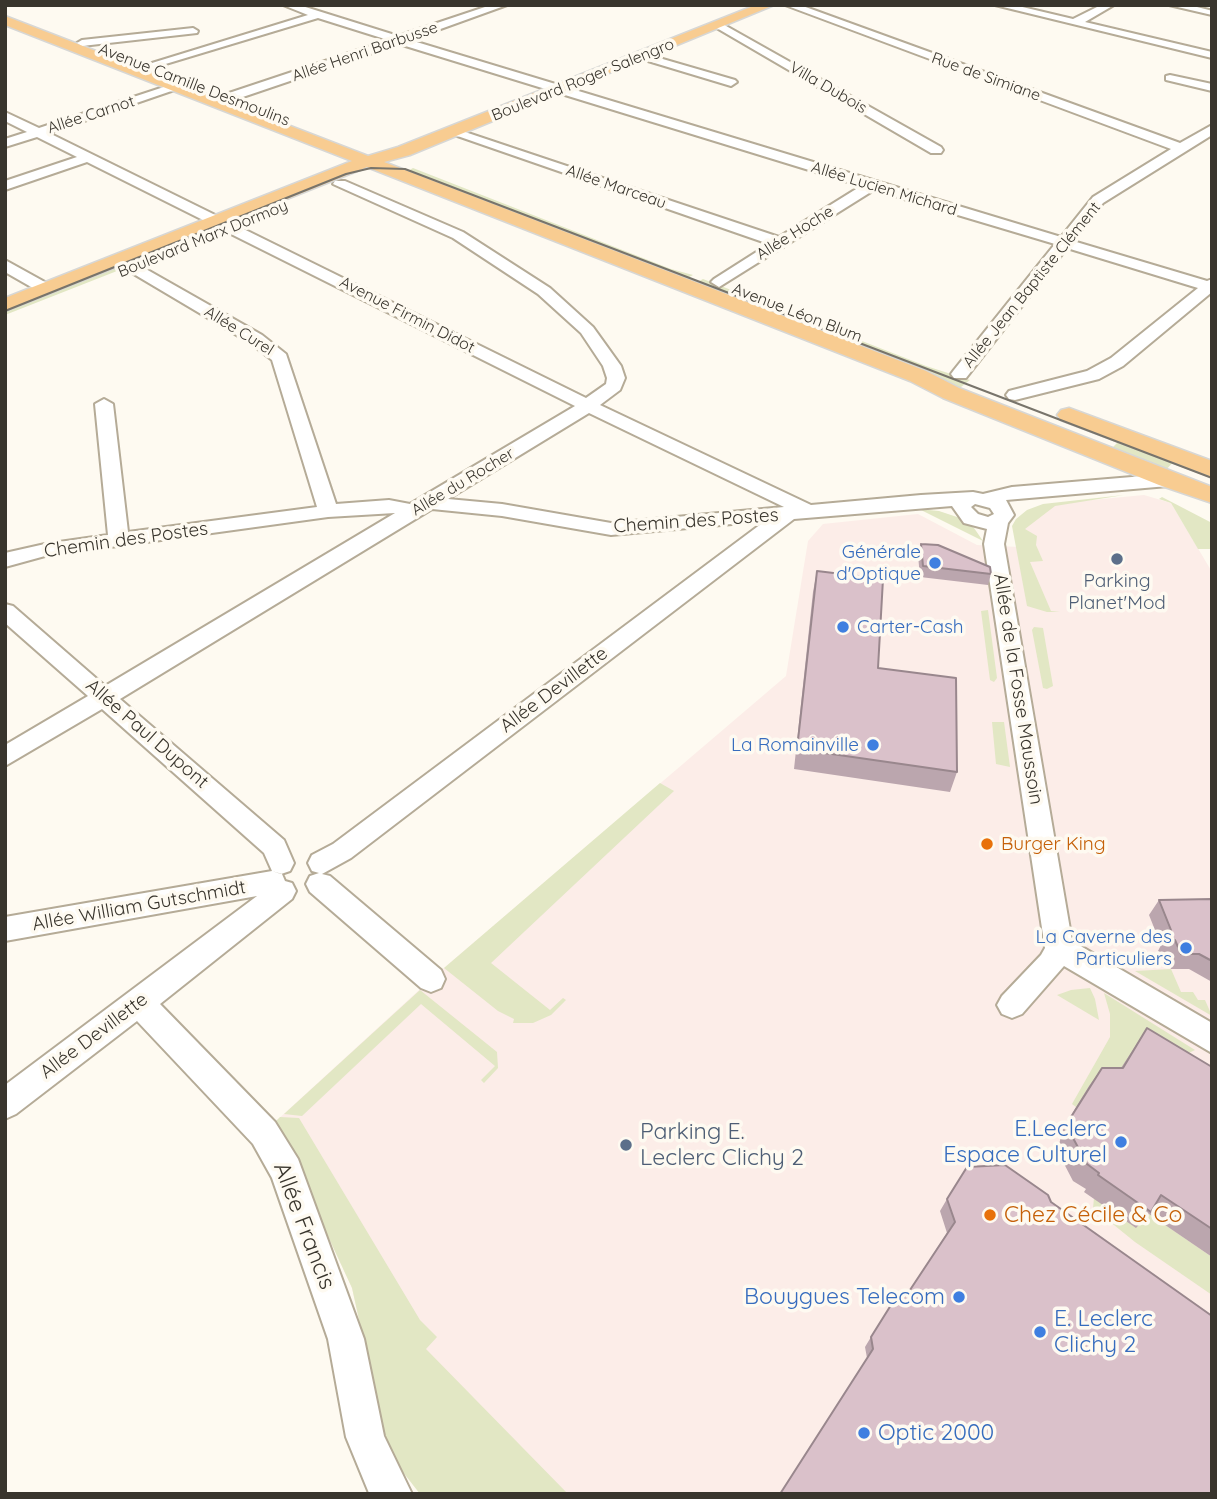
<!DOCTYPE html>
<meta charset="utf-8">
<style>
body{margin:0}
#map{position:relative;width:1217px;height:1499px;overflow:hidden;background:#fefaf1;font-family:Quicksand,sans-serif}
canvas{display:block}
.frame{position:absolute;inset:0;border:7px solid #39352d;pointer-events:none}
</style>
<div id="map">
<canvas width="1217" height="1499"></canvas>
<div class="frame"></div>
</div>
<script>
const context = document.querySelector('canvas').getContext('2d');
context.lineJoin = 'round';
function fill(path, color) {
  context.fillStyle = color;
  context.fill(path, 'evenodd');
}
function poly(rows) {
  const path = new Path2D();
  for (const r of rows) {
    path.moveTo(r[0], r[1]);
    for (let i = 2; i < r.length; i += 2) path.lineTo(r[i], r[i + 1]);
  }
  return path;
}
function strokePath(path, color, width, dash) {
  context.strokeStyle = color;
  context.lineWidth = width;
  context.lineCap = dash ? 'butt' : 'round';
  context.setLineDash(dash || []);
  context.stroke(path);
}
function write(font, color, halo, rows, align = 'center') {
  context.font = font + ' Quicksand,sans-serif';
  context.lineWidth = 7;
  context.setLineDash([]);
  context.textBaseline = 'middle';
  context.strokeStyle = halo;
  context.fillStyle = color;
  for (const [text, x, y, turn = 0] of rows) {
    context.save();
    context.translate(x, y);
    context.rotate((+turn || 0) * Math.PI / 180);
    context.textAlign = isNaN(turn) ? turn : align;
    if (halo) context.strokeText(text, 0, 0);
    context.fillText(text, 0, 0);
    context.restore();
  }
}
fill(poly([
 [1144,495,1171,503,1212,572,1212,1494,420,1494,385,1437,352,1288,275,1122,431,979,786,676,808,541,823,524,918,514,977,545,1019,547,1016,525,1050,504]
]), '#fcede8');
fill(poly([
 [413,168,671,269,693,275,680,282,403,174],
 [189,233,201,238,5,315,5,308],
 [703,279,926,366,970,380,956,391,690,286],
 [1119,441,1174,461,1166,470,1109,451],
 [1124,495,1055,506,1025,529,1037,536,1036,545,1043,561,1030,562,1051,611,1060,612,1047,612,1027,606,1012,526,1016,519,1027,510,1043,504],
 [1162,497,1212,523,1212,549,1198,549,1171,503,1159,499],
 [919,509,939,511,960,518,974,528,983,541],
 [988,610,997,678,994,682,990,680,981,611],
 [1034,627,1043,628,1053,686,1047,689,1043,688,1032,630],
 [992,722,1004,722,1010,767,996,764],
 [660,783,674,791,491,963,550,1010,563,998,566,1000,551,1015,533,1023,513,1023,514,1019,498,1011,444,968],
 [1171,969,1181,992,1193,992,1198,1000,1205,1000,1212,1016,1135,971],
 [1090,988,1095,999,1099,1020,1057,995,1071,990],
 [420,990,497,1052,498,1068,484,1083,481,1080,495,1066,421,1004,302,1116,284,1114],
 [1104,993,1195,1050,1076,1107,1072,1104,1110,1037,1110,1014],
 [280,1117,299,1118,420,1320,437,1337,426,1349,568,1494,420,1494,399,1467,385,1437,352,1288,275,1122],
 [1094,1198,1145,1211,1212,1257,1212,1295,1135,1242,1093,1208]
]), '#e2e7c4');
const minor = poly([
 [283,5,299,5,398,36,491,5,507,5,410,40,1061,237,1093,197,1171,149,785,5,800,5,1180,143,1212,125,1212,135,1103,203,1073,241,1207,281,1212,279,1212,292,1123,366,1099,379,1015,400,1009,399,1006,395,1009,391,1087,371,1111,358,1198,288,1067,248,966,378,954,378,951,374,954,370,1055,244,874,190,719,287,711,282,714,279,769,244,446,132,448,129,456,129,779,237,861,186,399,44,231,101,223,101,223,95,388,40,318,18,149,69,139,67,308,15,283,5],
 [995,5,1014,5,1073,19,1101,5,1114,5,1085,22,1212,52,1212,58,995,5],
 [1169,5,1189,5,1209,10,1212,11,1212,15,1169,5],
 [719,22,941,147,943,150,941,153,931,153,715,27,714,25,719,22],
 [193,28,198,31,197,33,82,46,77,43,82,40,193,28],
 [642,53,735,80,737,82,731,86,638,58,638,54,642,53],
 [1170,75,1212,84,1212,91,1166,80,1166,76,1170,75],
 [173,84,183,87,49,133,586,398,606,384,607,378,603,366,581,333,538,294,453,238,333,184,335,181,345,181,463,232,550,288,593,327,621,366,625,378,620,390,600,405,811,505,921,495,973,492,983,494,1012,487,1168,474,1175,476,1178,480,1168,486,1006,500,1014,515,1008,523,1004,544,1072,941,1212,1023,1212,1053,1064,966,1022,1014,1012,1018,1002,1014,997,1005,1002,996,1041,955,1045,948,984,544,987,529,964,523,952,506,794,519,351,858,322,874,330,876,441,970,445,979,441,988,431,992,421,988,310,892,306,884,310,876,319,873,312,871,308,863,312,855,333,844,765,521,611,535,502,516,432,509,120,699,284,840,294,863,290,871,281,874,272,871,264,853,102,709,5,766,5,745,88,696,5,623,5,604,13,606,105,686,395,513,328,517,45,556,5,567,5,553,45,544,108,535,95,404,104,399,113,404,128,532,317,507,272,360,250,343,127,270,124,267,127,264,137,264,262,335,286,354,336,504,389,500,410,504,575,406,87,162,5,190,5,181,77,157,37,137,5,147,5,139,27,132,5,121,5,112,39,128,173,84],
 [589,413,784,507,611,523,502,504,448,499,589,413],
 [975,504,990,508,994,514,988,517,978,514,971,507,975,504],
 [5,260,52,286,54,289,46,294,40,292,5,272,5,260],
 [272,871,282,874,285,881,292,883,296,891,292,899,160,1004,275,1122,298,1159,364,1339,384,1436,412,1494,369,1493,346,1437,328,1339,272,1178,253,1144,137,1021,16,1114,5,1119,5,1085,257,896,5,941,5,917,272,871]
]);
const major = poly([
 [756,5,774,5,410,155,384,162,926,371,959,388,1212,487,1212,503,1159,485,943,398,910,381,367,167,5,311,5,298,352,161,5,25,5,16,368,156,398,147,756,5],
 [1069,408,1212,461,1212,477,1061,420,1057,415,1061,410,1069,408]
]);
strokePath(minor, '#b5ab97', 4);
strokePath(major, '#d7d7d5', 3);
fill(minor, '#fff');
fill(major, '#f8cc91');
strokePath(poly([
 [5,311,346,174,371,168,405,169,1212,478]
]), '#78746b', 2);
fill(poly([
 [921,544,991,574,988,585,920,577,918,555],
 [817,571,878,668,957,772,950,792,794,769,813,592],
 [1212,899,1212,982,1189,969,1171,969,1165,955,1158,951,1161,945,1149,915,1159,900],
 [1147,1028,1212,1067,1212,1257,1149,1214,1136,1228,1084,1192,1086,1189,1073,1181,1060,1156,1058,1148,1061,1137,1059,1135,1089,1086,1102,1068,1121,1068],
 [1005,1165,867,1358,865,1347,871,1337,906,1296,947,1233,940,1211,947,1199]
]), '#bba6ae');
const building = poly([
 [921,544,938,545,990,567,991,574,923,566,921,544],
 [817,571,883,579,878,668,956,678,957,772,797,749,817,571],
 [1212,899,1212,961,1199,954,1181,954,1175,940,1168,936,1171,930,1159,900,1212,899],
 [1147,1028,1212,1067,1212,1229,1161,1195,1151,1212,1098,1175,1099,1173,1087,1164,1073,1138,1071,1130,1074,1119,1071,1117,1102,1068,1123,1068,1147,1028],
 [1005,1165,1048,1195,1051,1202,1212,1316,1212,1494,780,1494,873,1349,871,1337,896,1297,906,1296,955,1222,947,1199,967,1167,1005,1165]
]);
fill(building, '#dac1ca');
strokePath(building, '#99878d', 2);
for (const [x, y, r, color] of [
 [1117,559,7,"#5c6f8a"],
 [935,563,7,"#3f7fe0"],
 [843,627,7,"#3f7fe0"],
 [873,745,7,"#3f7fe0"],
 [987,844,7,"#e8710a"],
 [1186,948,7,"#3f7fe0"],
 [1121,1142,7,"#3f7fe0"],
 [626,1145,7,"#5c6f8a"],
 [990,1215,7,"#e8710a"],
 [959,1297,7,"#3f7fe0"],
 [1040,1332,7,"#3f7fe0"],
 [864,1433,7,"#3f7fe0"]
]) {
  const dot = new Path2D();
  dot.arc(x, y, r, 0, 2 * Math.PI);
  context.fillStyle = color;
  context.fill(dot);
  strokePath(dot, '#fefaf1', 2.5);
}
write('16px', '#39352d', '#fefaf1', [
 ["Allée Henri Barbusse",365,52,-19],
 ["Rue de Simiane",986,77,20],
 ["Boulevard Roger Salengro",583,80,-22],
 ["Avenue Camille Desmoulins",194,85,21],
 ["Villa Dubois",828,88,30],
 ["Allée Carnot",91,115,-18],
 ["Allée Marceau",616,187,19],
 ["Allée Lucien Michard",884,189,17],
 ["Allée Hoche",795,233,-32],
 ["Boulevard Marx Dormoy",203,239,-22],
 ["Allée Jean Baptiste Clément",1032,285,-51],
 ["Avenue Léon Blum",797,313,21],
 ["Avenue Firmin Didot",407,315,27],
 ["Allée Curel",239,331,32],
 ["Allée du Rocher",463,482,-31]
]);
write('19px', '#39352d', '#fefaf1', [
 ["Chemin des Postes",696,521,-4],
 ["Chemin des Postes",126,540,-8],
 ["Allée de la Fosse Maussoin",1018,689,81],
 ["Allée Devillette",554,690,-37],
 ["Allée Paul Dupont",147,734,41],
 ["Allée William Gutschmidt",139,906,-10],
 ["Allée Devillette",94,1036,-37]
]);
write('19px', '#366cbe', '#fefaf1', [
 ["Générale",921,552],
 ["d'Optique",921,574],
 ["Carter-Cash",857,627,"left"],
 ["La Romainville",859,745],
 ["La Caverne des",1172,937],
 ["Particuliers",1172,959]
], 'right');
write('19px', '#4e5e75', '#fefaf1', [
 ["Parking",1117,581],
 ["Planet'Mod",1117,603]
]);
write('19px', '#c56008', '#fefaf1', [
 ["Burger King",1001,844]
], 'left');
write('23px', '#366cbe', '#fefaf1', [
 ["E.Leclerc",1107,1129],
 ["Espace Culturel",1107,1155],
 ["Bouygues Telecom",945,1297],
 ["E. Leclerc",1054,1319,"left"],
 ["Clichy 2",1054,1345,"left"],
 ["Optic 2000",878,1433,"left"]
], 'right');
write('23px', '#4e5e75', '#fefaf1', [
 ["Parking E.",640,1132],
 ["Leclerc Clichy 2",640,1158]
], 'left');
write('23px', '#c56008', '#fefaf1', [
 ["Chez Cécile & Co",1004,1215]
], 'left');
write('23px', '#39352d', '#fefaf1', [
 ["Allée Francis",304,1226,69]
]);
</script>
